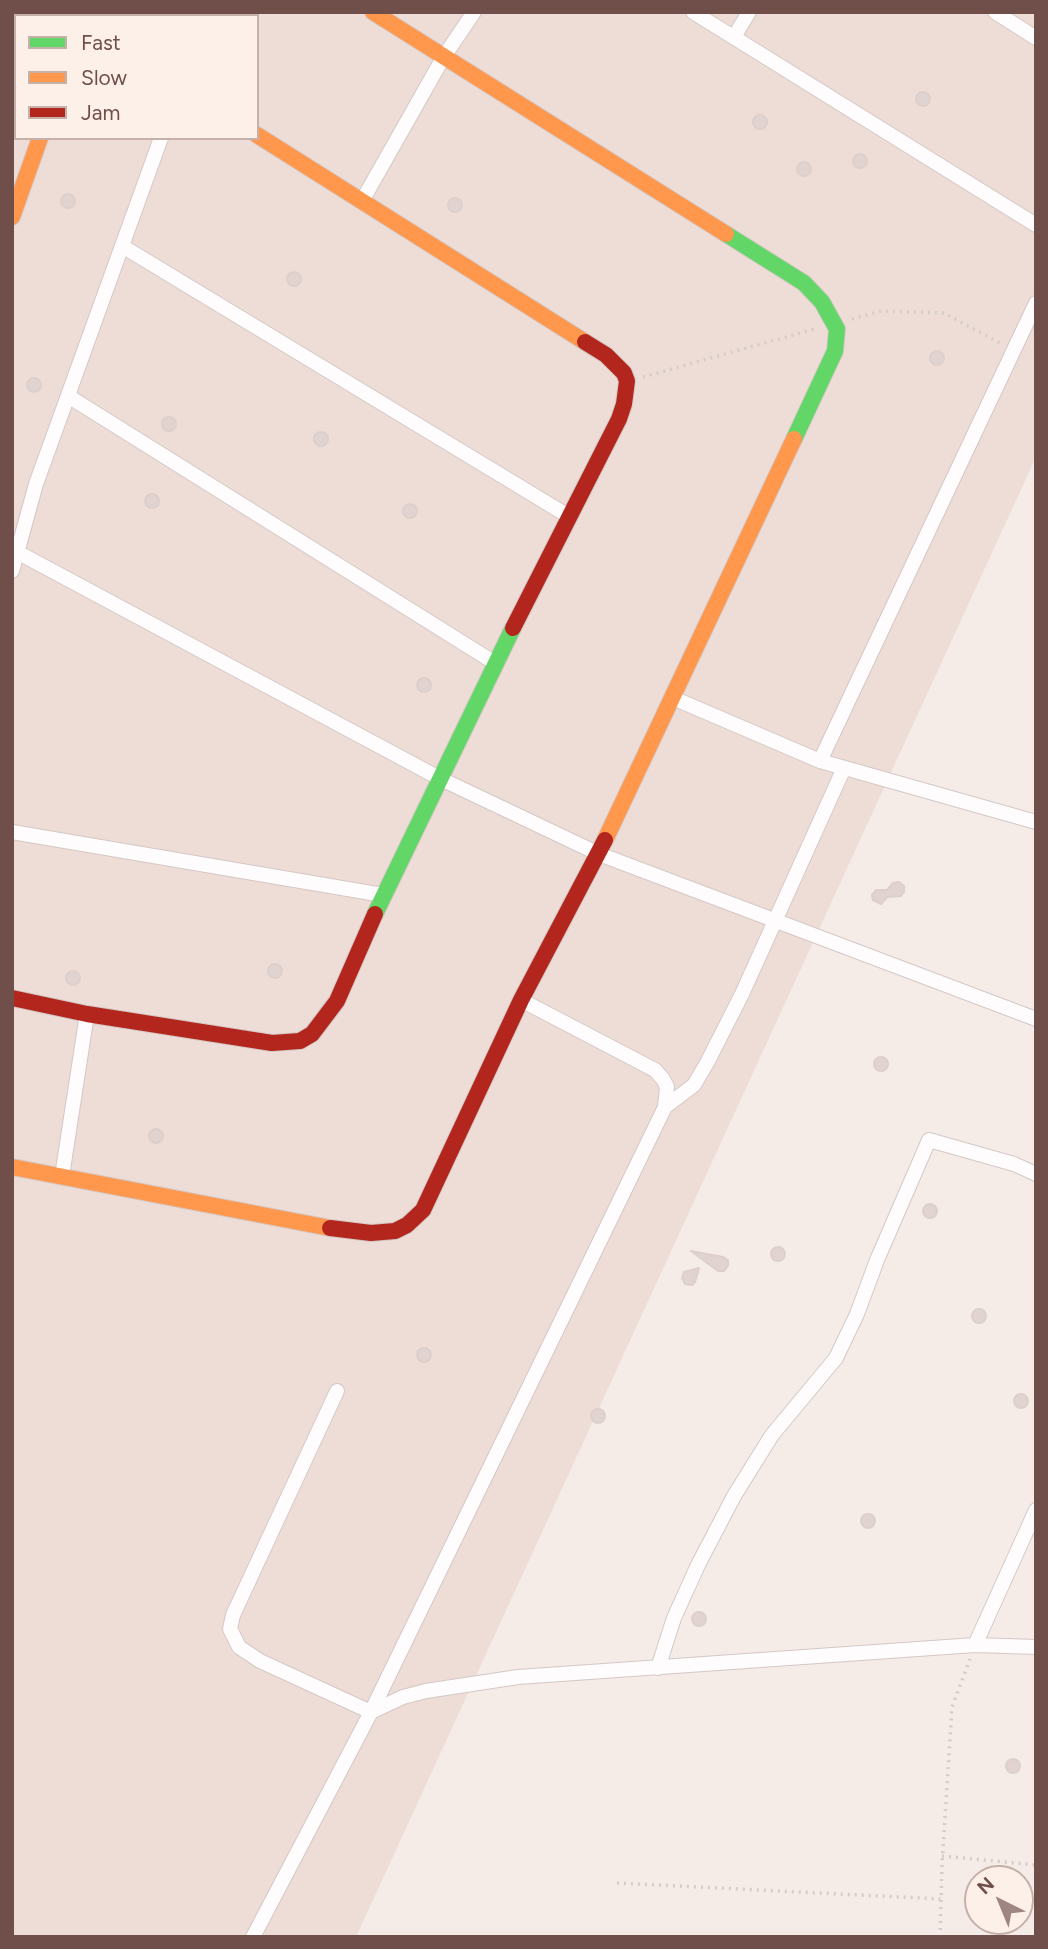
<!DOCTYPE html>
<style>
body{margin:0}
#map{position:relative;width:1048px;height:1949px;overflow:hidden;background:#f5ece8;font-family:Figtree,sans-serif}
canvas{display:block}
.frame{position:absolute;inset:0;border:14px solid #704f4b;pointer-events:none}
.legend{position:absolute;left:14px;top:14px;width:245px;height:126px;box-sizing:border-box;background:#fdf0e9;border:2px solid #c5b0aa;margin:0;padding:9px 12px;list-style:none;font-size:21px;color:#704f4b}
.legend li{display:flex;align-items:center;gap:14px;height:35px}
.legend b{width:35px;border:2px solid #c5b0aa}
.north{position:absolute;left:964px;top:1865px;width:70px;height:70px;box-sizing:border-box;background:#fdf0e9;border:2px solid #c5b0aa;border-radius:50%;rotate:317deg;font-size:19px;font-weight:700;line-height:28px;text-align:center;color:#704f4b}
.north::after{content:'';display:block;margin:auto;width:24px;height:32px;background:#9f8682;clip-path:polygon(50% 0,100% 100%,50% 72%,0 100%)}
</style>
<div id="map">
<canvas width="1048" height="1949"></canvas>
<div class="frame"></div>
<ul class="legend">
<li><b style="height:9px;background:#63d668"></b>Fast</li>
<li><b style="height:9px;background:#ff974d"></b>Slow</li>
<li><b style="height:9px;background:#b3261e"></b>Jam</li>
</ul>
<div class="north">N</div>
</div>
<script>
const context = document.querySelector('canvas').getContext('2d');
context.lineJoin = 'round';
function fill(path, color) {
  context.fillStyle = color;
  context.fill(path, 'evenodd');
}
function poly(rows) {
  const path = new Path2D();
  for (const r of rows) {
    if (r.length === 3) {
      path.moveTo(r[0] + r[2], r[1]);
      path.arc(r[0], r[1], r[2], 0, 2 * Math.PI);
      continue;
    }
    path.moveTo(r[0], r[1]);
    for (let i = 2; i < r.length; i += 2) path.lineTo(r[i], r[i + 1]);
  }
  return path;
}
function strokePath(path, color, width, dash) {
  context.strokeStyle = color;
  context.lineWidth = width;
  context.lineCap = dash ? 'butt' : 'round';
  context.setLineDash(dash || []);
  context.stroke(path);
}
fill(poly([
 [12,12,1036,12,1036,457,356,1937,12,1937],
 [16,16,257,16,257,138,16,138]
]), '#eeddd6');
const building = poly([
 [923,99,7],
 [760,122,7],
 [860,161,7],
 [804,169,7],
 [68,201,7],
 [455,205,7],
 [294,279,7],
 [937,358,7],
 [34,385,7],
 [169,424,7],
 [321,439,7],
 [152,501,7],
 [410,511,7],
 [424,685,7],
 [899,882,904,886,904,892,901,896,887,897,881,904,873,900,872,895,876,890,887,890,893,883,899,882],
 [275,971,7],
 [73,978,7],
 [881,1064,7],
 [156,1136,7],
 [930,1211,7],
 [778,1254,7],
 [691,1251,723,1257,728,1260,728,1266,724,1271,718,1271,691,1251],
 [699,1268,695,1282,692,1285,685,1284,682,1278,684,1272,699,1268],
 [979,1316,7],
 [424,1355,7],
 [1021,1401,7],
 [598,1416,7],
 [868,1521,7],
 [699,1619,7],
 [1013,1766,7]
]);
fill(building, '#e1d4d0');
strokePath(building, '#ddcfcb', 2);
const street = poly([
 [693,12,1036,225],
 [995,12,1036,38],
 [734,37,749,12],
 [362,201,443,58,474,12],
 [122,246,570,517],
 [68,396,495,663],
 [17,552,439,778,599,854,1036,1019],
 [12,571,36,484,161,138],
 [673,698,820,761,1036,303],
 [820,761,1036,822],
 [12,832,383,895],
 [665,1107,694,1085,708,1061,742,994,844,768],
 [62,1176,87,1014],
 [337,1391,233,1615,230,1629,239,1647,260,1661,371,1712,403,1697,426,1691,518,1677,975,1645,1036,1647],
 [975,1645,1036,1510],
 [658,1668,674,1618,698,1565,734,1496,772,1435,836,1358,857,1314,877,1260,929,1140,1014,1164,1036,1174],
 [253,1937,371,1712,665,1107,667,1087,663,1079,655,1070,521,1000]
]);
const fast = poly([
 [85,16,86,12],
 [726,234,804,283,822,302,837,329,835,351,794,439],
 [375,914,513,628]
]);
const slow = poly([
 [373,12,726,234],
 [257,135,585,342],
 [12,217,40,138],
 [605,840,794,439],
 [12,1167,330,1228]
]);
const jam = poly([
 [513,628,619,419,624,404,627,381,624,373,606,355,585,342],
 [12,998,87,1014,272,1043,300,1041,312,1034,337,1001,375,914],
 [330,1228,371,1233,395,1231,407,1225,423,1210,521,1000,605,840]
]);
strokePath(street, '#d4c8c6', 16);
strokePath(fast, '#d4c8c5', 18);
strokePath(slow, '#d4c8c5', 18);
strokePath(jam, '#d4c8c5', 18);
strokePath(poly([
 [32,16,36,12],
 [12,42,16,37],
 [852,319,881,311,944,313,1000,343],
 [643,377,818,328],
 [942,1856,1036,1865],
 [617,1883,941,1899],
 [940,1937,942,1865,952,1707,970,1659]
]), '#d5ccca', 3.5, [2, 5]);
strokePath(street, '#fefcfc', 14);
strokePath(fast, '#63d668', 16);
strokePath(slow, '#ff974d', 16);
strokePath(jam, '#b3261e', 16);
</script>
